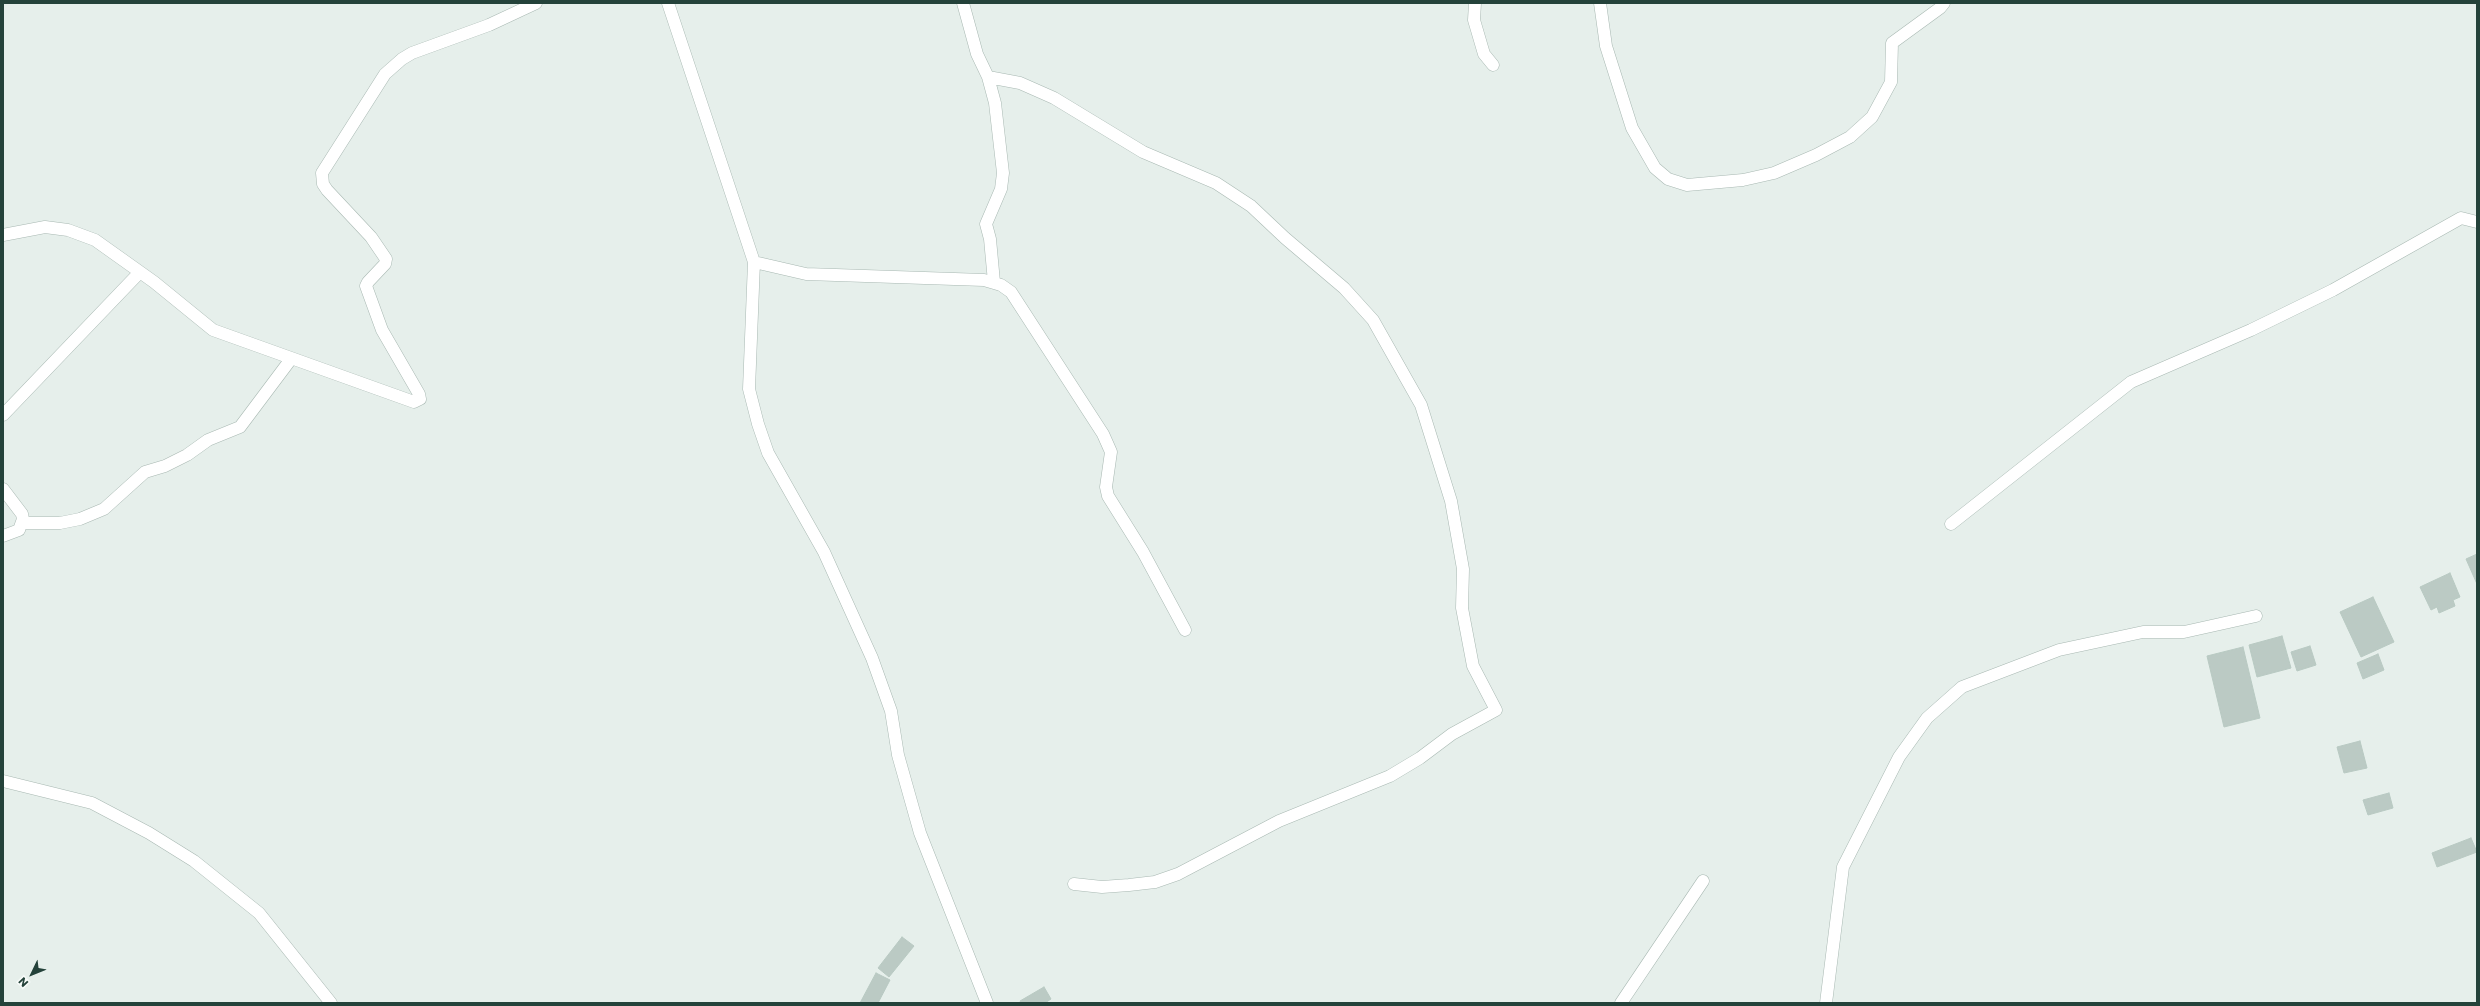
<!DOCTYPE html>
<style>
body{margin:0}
#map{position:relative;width:2480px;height:1006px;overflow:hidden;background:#e6efeb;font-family:Poppins,sans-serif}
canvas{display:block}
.frame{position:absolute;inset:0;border:4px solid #24423a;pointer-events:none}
.north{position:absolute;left:12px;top:954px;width:40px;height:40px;-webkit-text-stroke:3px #f7fbf9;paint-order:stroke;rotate:227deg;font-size:11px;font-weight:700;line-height:16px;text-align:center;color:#24423a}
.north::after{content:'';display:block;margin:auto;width:14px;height:18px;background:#24423a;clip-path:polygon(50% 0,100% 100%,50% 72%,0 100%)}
</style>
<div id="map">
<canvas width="2480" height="1006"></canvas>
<div class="frame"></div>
<div class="north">N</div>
</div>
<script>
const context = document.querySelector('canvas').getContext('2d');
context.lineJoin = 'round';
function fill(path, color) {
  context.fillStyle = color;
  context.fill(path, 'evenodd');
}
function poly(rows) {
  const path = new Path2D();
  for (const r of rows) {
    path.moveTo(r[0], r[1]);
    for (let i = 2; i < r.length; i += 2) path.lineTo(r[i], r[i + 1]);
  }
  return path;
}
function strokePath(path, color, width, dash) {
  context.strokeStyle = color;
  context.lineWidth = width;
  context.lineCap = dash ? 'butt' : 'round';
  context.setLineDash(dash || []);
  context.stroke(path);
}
const building = poly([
 [2477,554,2477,584,2466,559,2477,554],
 [2450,573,2460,597,2453,600,2455,606,2439,613,2437,607,2431,610,2420,587,2450,573],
 [2373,597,2394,642,2361,657,2340,612,2373,597],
 [2282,636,2291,668,2257,677,2249,645,2282,636],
 [2310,646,2316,665,2297,671,2291,652,2310,646],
 [2243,647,2260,718,2224,727,2207,656,2243,647],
 [2378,654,2384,670,2363,679,2357,663,2378,654],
 [2360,741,2367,768,2344,773,2337,747,2360,741],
 [2389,793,2393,808,2368,815,2363,800,2389,793],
 [2471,838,2477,852,2437,867,2432,853,2471,838],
 [902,937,914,946,889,977,878,968,902,937],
 [876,973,890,980,878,1003,860,1003,876,973],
 [1044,987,1051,999,1045,1003,1021,1003,1020,1001,1044,987]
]);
fill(building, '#bbcac4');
strokePath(building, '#b8c9c2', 1);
const minor = poly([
 [668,3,754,262,749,389,758,424,768,453,824,552,872,658,891,711,898,755,920,833,987,1003],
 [963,3,977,54,988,77,1020,83,1054,98,1143,152,1216,183,1251,206,1285,238,1344,288,1373,320,1421,405,1451,501,1463,569,1462,608,1473,666,1496,710,1452,734,1420,758,1390,776,1279,821,1178,874,1155,882,1129,885,1102,887,1074,884],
 [1475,3,1474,20,1484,54,1493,65],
 [1600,3,1606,46,1632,128,1655,168,1668,179,1687,185,1743,180,1774,173,1816,155,1850,137,1872,117,1891,82,1892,43,1940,8,1944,3],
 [988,77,995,103,1003,173,1001,189,986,224,990,239,994,282],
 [3,235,45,227,68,230,95,240,154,282,213,330,414,402,420,399,419,394,382,330,366,286,368,282,385,264,386,259,371,237,327,190,323,184,322,173,385,74,402,59,412,53,489,25,536,3],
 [754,262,806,274,984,280,1001,285,1011,292,1103,434,1111,452,1106,487,1108,496,1143,552,1185,630],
 [3,415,140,272],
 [3,489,22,514,23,519,19,530,3,536],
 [23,523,60,523,80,519,104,509,145,472,165,466,187,455,208,440,240,427,291,359],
 [1951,524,2131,382,2251,330,2333,290,2461,218,2477,222],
 [3,781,92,803,149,833,194,861,259,913,331,1003],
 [1621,1003,1703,881],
 [1826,1003,1843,867,1899,757,1927,718,1962,687,2059,650,2143,632,2184,632,2256,616]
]);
strokePath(minor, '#a8b8b2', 13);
strokePath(minor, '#fff', 12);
</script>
